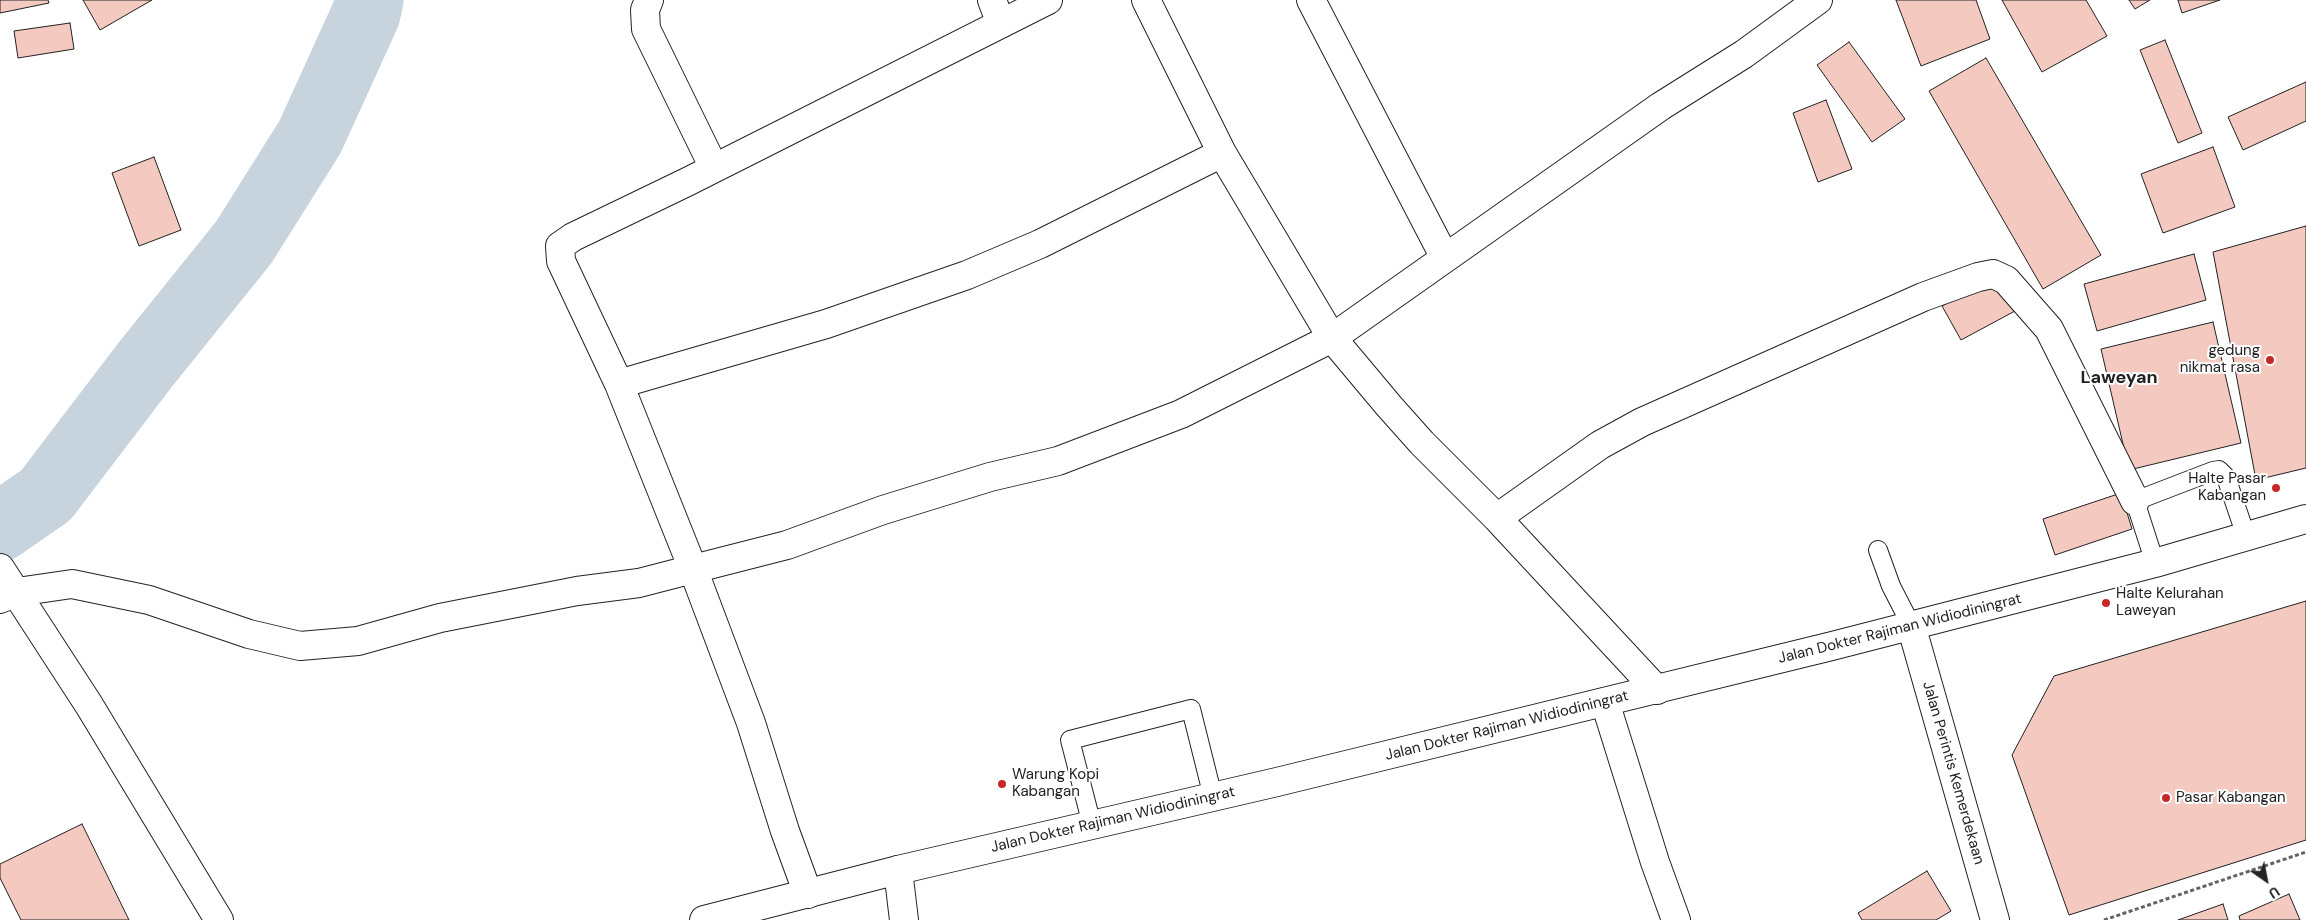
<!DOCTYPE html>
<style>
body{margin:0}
#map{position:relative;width:2306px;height:920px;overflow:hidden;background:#fff;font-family:"DM Sans",sans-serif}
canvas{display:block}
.north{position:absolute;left:2241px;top:855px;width:50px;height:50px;-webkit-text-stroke:4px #fff;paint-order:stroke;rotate:147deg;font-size:14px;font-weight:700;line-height:20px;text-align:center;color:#222}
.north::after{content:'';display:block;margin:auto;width:18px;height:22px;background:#222;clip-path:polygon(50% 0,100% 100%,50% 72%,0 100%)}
</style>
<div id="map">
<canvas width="2306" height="920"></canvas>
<div class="north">U</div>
</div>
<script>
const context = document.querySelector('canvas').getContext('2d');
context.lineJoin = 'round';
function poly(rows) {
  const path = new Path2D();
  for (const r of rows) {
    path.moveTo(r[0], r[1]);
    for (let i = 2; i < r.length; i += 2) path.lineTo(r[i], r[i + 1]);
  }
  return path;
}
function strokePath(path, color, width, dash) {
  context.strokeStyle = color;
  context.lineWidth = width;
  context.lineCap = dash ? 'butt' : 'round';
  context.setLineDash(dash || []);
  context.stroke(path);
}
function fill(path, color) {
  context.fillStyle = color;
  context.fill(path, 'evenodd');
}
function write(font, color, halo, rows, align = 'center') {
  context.font = font + ' "DM Sans",sans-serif';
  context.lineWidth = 4;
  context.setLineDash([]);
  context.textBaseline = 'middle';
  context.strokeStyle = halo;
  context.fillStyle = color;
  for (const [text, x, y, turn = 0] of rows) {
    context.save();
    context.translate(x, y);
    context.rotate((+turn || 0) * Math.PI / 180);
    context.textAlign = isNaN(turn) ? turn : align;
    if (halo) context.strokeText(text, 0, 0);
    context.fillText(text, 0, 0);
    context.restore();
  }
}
strokePath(poly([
 [0,527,46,495,145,365,244,242,310,137,366,14,369,0]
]), '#c7d3dd', 69);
const building = poly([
 [0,0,48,0,49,3,0,13,0,0],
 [83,0,152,0,100,30,83,0],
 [1896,0,1976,0,1990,39,1921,66,1896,0],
 [2002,0,2086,0,2107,36,2042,72,2002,0],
 [2129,0,2150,0,2135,9,2129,0],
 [2178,0,2220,0,2182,13,2178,0],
 [70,23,74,49,18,58,14,31,70,23],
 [2165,40,2202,133,2178,143,2140,50,2165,40],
 [1849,42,1905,119,1872,142,1817,65,1849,42],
 [1986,58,2101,255,2043,289,1929,91,1986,58],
 [2306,82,2306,121,2243,150,2228,117,2306,82],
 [1826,100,1852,169,1818,182,1793,113,1826,100],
 [2213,147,2235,207,2163,233,2141,174,2213,147],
 [154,157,181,230,139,246,112,173,154,157],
 [2306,226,2306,468,2256,480,2213,252,2306,226],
 [2194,254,2206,300,2097,331,2084,284,2194,254],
 [1997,277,2015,311,1961,340,1942,306,1997,277],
 [2213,322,2241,443,2129,470,2101,349,2213,322],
 [2121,493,2132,529,2055,555,2043,519,2121,493],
 [2306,601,2306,840,2069,915,2012,755,2054,676,2306,601],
 [82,824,129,920,21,920,0,878,0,864,82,824],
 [1927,871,1951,911,1936,920,1862,920,1858,913,1927,871],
 [2289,894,2300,920,2240,920,2239,916,2289,894],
 [2223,904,2228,920,2178,920,2223,904]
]);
fill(building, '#f3c9c0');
strokePath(building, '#222', 1);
const lane = poly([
 [1878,550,1891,586,1911,625],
 [2155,563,2135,501,2213,471,2219,470,2226,477,2246,536],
 [1092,825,1070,740,1191,709,1213,797]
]);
const street = poly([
 [649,0,645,10,646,29,714,168],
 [992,0,1001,24],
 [1146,0,1222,153,1332,338,1389,406,1422,443,1497,518,1657,690],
 [1311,0,1445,258],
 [619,384,826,324,967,275,1040,244,1222,153],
 [1497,518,1600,445,1642,422,1923,297,1978,277,1993,274,2006,280,2049,329,2135,501],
 [0,568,89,705,219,920],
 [0,599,17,592,72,584,149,600,249,634,300,646,358,641,440,618,577,591,639,583,693,569,787,545,883,510,990,477,1058,461,1181,414,1332,338,1661,106,1744,54,1818,0],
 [1605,702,1655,862,1676,920],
 [898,870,904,920],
 [808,894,785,831,751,723,693,569,619,384,561,261,560,246,573,237,687,182,1048,0]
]);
const secondary = poly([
 [1911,625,1995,920],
 [704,920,898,870,1277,782,1832,646,2155,563,2306,519]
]);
strokePath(lane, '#222', 20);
strokePath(street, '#222', 30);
strokePath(secondary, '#222', 30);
strokePath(poly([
 [2104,920,2306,852]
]), '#646464', 3, [4, 2.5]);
strokePath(lane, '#fff', 18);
strokePath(street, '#fff', 28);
strokePath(secondary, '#fff', 28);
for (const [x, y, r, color] of [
 [2270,360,5,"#c62828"],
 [2276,488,5,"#c62828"],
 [2106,603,5,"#c62828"],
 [1002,784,5,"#c62828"],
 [2166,798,5,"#c62828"]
]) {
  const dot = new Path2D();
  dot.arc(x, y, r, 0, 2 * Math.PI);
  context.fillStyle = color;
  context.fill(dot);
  strokePath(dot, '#fff', 2);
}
write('15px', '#222', '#fff', [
 ["gedung",2260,351,"right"],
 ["nikmat rasa",2260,368,"right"],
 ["Halte Pasar",2266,479,"right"],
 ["Kabangan",2266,496,"right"],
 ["Halte Kelurahan",2116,594],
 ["Laweyan",2116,611],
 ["Warung Kopi",1012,775],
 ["Kabangan",1012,792],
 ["Pasar Kabangan",2176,798]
], 'left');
write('15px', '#222', '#fff', [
 ["Jalan Dokter Rajiman Widiodiningrat",1900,629,-14],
 ["Jalan Dokter Rajiman Widiodiningrat",1507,726,-14],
 ["Jalan Perintis Kemerdekaan",1953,773,74],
 ["Jalan Dokter Rajiman Widiodiningrat",1113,820,-13]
]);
write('bold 18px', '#222', '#fff', [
 ["Laweyan",2119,378]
]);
</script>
